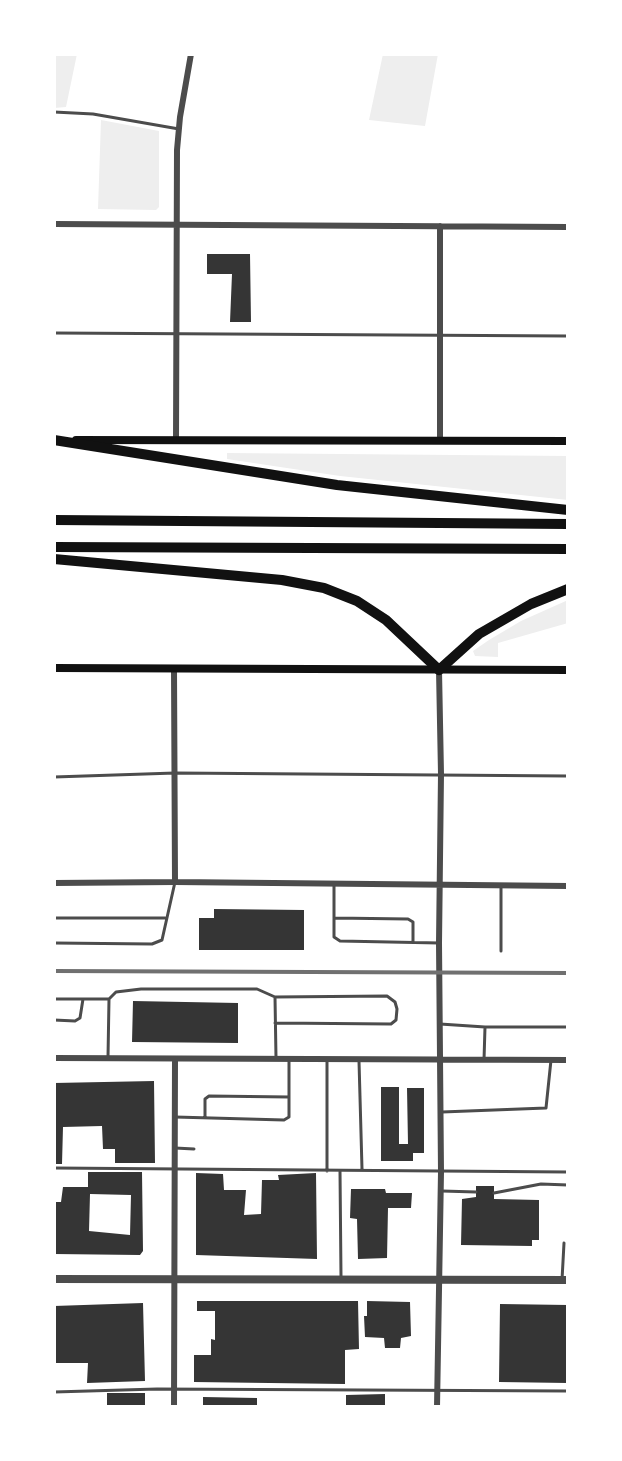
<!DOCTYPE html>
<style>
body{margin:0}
#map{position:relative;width:622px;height:1461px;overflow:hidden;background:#fff;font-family:Commissioner,sans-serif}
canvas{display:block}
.frame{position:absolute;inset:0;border:56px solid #fff;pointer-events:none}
</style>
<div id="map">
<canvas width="622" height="1461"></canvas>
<div class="frame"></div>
</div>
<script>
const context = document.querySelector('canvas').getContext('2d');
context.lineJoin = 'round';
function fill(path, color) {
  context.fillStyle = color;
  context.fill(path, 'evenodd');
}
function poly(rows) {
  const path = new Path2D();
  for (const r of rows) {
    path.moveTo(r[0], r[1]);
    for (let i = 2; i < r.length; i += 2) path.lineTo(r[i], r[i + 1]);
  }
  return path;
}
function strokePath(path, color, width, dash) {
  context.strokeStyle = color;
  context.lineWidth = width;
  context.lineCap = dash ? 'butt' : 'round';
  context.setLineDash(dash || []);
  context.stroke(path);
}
fill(poly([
 [54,54,77,54,66,107,54,108],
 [383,54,438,54,425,126,369,120],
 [101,120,159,131,159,207,156,210,98,209],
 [227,453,568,456,568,500,340,476,227,459],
 [568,600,568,623,498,643,498,657,475,656,473,651,489,640,521,621]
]), '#eee');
fill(poly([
 [207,254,250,254,251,322,230,322,232,274,207,274],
 [214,909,304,910,304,950,199,950,199,918,214,918],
 [133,1001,238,1003,238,1043,132,1042],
 [154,1081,155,1163,115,1163,115,1149,103,1149,102,1126,63,1127,62,1164,54,1164,54,1083],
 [381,1087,399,1087,399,1144,408,1144,407,1088,424,1088,424,1153,413,1153,413,1161,381,1161],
 [88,1172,142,1172,143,1251,140,1255,54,1254,54,1202,61,1202,63,1187,88,1187],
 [90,1194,131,1195,130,1235,89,1231],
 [196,1173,223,1174,224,1190,246,1190,244,1215,261,1214,262,1180,279,1180,278,1175,316,1173,317,1259,196,1255],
 [476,1186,494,1186,494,1199,539,1200,539,1240,532,1240,532,1246,461,1245,462,1199,476,1197],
 [351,1189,385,1189,386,1193,412,1193,411,1208,388,1208,387,1258,358,1259,357,1219,350,1218],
 [197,1301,358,1301,359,1349,345,1350,345,1384,194,1382,194,1355,211,1355,211,1339,215,1340,215,1311,197,1311],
 [367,1301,410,1302,411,1336,401,1338,400,1348,385,1348,384,1338,365,1337,364,1316,367,1316],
 [143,1303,145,1381,87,1383,88,1363,54,1363,54,1306],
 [500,1304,568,1305,568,1383,499,1382],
 [107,1393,145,1393,145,1407,107,1407],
 [385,1394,385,1407,346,1407,346,1395],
 [203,1397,257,1398,257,1407,203,1407]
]), '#353535');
strokePath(poly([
 [54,112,93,114,179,129],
 [54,333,568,336],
 [54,777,175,773,568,776],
 [334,884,334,937,340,941,439,943],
 [54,918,165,918],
 [334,918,408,919,413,922,413,942],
 [54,943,152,944,162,940,175,882],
 [501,951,501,887],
 [275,997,276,1058],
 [54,999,109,999],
 [54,1020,75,1021,80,1018,83,999],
 [440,1024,485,1027],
 [108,1057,109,999,116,992,141,989,257,989,275,997,387,996,395,1002,397,1009,396,1020,391,1024,275,1023],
 [484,1060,485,1027,568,1027],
 [327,1061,327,1171],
 [359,1061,362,1169],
 [442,1112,546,1108,551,1060],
 [175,1117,284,1120,289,1117,289,1060],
 [205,1118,205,1099,209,1096,289,1097],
 [175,1148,194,1149],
 [54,1168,568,1172],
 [340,1171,341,1277],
 [442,1191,476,1192],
 [494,1193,541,1184,568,1185],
 [562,1280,564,1243],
 [54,1392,157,1389,568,1391]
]), '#4c4c4c', 3);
strokePath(poly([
 [54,224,568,227],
 [440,226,440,441],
 [176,440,177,150,180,117,191,54],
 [174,669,175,882],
 [54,883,175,882,568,886],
 [54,1058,568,1060],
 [174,1407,175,1059],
 [437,1407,441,1172,439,943,441,774,439,670]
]), '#4c4c4c', 6);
strokePath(poly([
 [54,1279,568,1280]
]), '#4c4c4c', 8);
strokePath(poly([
 [76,440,568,441],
 [54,668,568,670]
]), '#111', 8);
strokePath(poly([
 [54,440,337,485,568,510],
 [54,520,568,524],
 [54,547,568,549],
 [54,559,282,580,324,588,357,601,386,620,439,670,479,634,531,604,568,589]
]), '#111', 10);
strokePath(poly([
 [54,971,568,973]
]), '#707070', 4);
</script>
